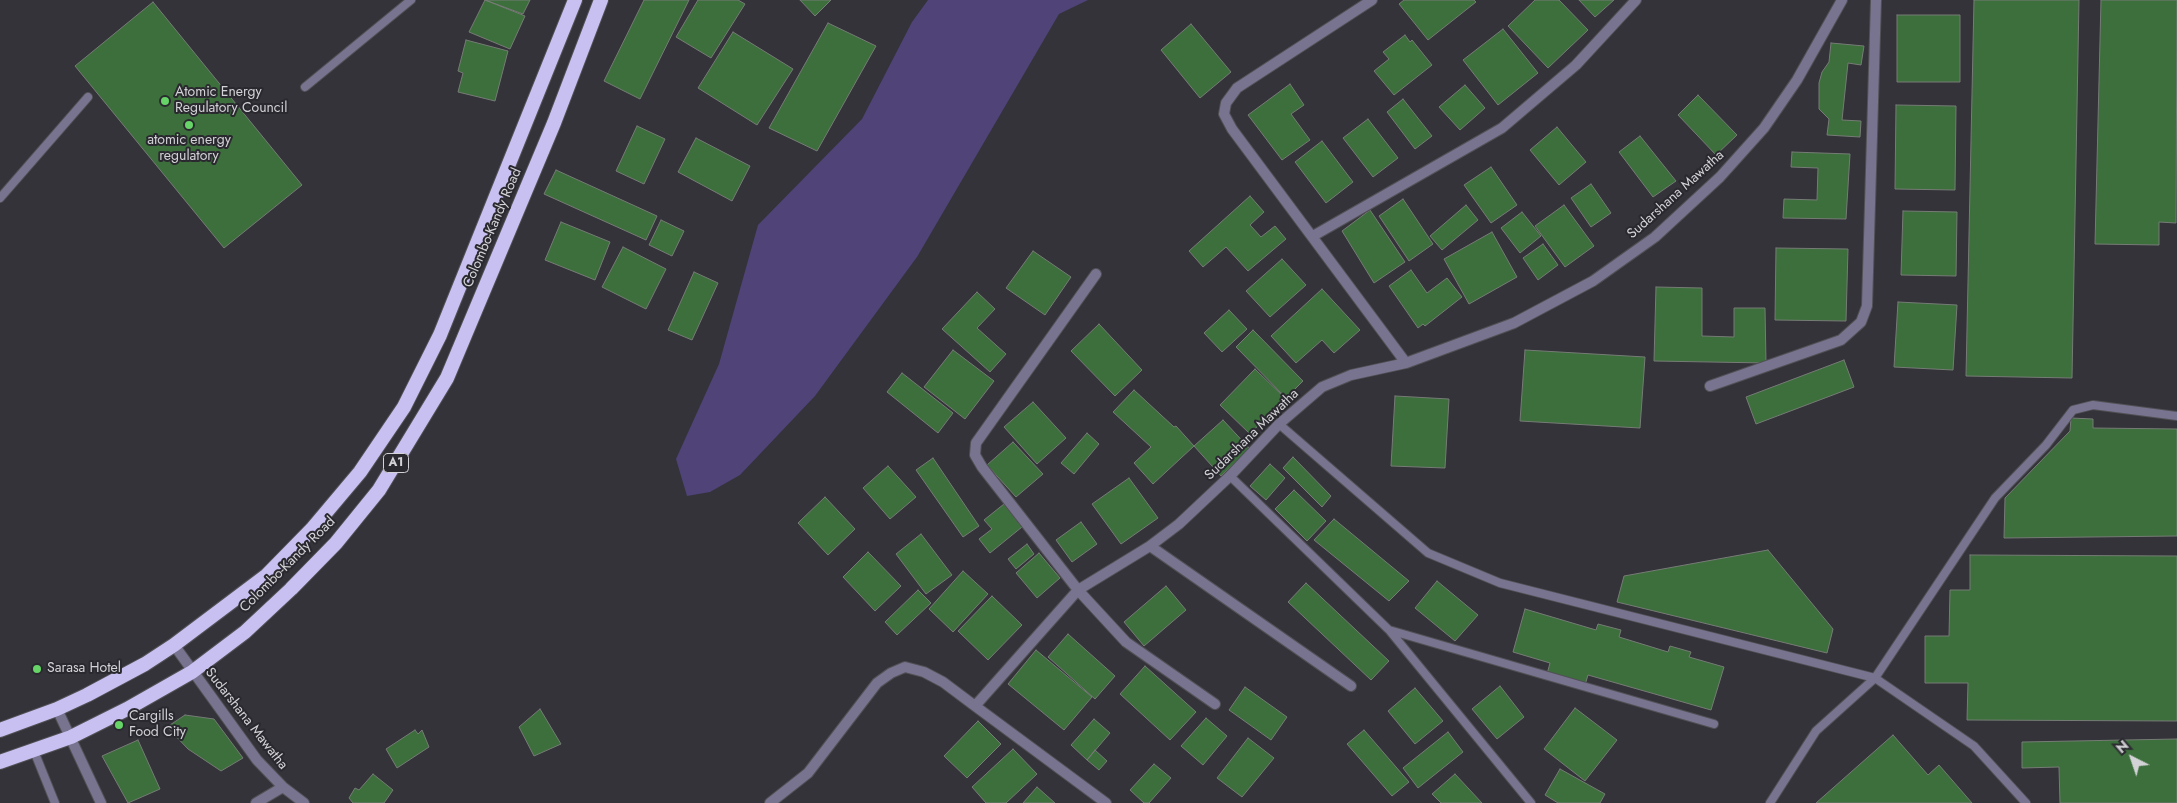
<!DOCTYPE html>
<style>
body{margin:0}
#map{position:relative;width:2177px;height:803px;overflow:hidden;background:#343339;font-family:Jost,sans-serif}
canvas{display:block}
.north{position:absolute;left:2107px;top:733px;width:50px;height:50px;-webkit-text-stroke:4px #2a292f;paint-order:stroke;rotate:319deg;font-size:14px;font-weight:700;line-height:20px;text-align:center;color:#d3d2d6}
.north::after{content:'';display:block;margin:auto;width:18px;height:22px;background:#d3d2d6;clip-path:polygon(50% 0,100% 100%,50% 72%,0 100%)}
</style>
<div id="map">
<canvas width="2177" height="803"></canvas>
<div class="north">N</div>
</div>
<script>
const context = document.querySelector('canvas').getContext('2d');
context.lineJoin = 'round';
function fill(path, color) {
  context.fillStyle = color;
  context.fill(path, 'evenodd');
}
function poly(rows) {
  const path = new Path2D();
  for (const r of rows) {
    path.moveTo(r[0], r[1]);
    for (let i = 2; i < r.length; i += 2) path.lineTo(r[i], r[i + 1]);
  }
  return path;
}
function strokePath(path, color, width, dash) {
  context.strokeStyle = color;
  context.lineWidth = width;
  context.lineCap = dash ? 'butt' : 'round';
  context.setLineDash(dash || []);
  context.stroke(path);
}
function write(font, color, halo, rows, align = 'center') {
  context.font = font + ' Jost,sans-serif';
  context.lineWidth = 4;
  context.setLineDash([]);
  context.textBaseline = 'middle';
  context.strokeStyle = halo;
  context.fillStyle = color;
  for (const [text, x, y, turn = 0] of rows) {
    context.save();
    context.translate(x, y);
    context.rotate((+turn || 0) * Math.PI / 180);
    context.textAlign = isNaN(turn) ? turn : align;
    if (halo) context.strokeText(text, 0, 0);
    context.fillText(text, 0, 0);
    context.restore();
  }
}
fill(poly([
 [928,0,1088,0,1059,14,917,257,815,396,740,475,710,492,687,496,676,459,719,364,758,225,862,119,912,22]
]), '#4f4377');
const building = poly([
 [485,0,530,0,523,14,485,0],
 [485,0,525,16,510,49,469,32,485,0],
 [644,0,689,0,640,99,604,81,644,0],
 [698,0,738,0,745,4,711,58,676,37,698,0],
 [800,0,831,0,815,16,800,0],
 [1404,0,1474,0,1476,2,1428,40,1399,4,1404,0],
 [1535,0,1559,0,1588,30,1548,68,1508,26,1535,0],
 [1579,0,1614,0,1595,17,1579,0],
 [1974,0,2079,0,2072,378,1966,376,1974,0],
 [2101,0,2177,0,2176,223,2159,222,2159,245,2095,244,2101,0],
 [153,2,302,185,224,248,75,66,153,2],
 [1897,15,1960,15,1960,82,1897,82,1897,15],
 [828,23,876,46,817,151,769,128,828,23],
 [1191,24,1231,72,1200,98,1161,50,1191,24],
 [1503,29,1538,73,1498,105,1463,60,1503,29],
 [733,32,793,69,757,125,698,88,733,32],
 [1405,35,1410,42,1412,40,1432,65,1394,95,1374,71,1389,59,1383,52,1405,35],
 [466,40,508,51,495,101,458,92,463,73,458,71,466,40],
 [1831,43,1864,46,1861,65,1848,63,1842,120,1861,121,1860,137,1827,135,1829,119,1819,109,1819,83,1822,72,1829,62,1831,43],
 [1290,84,1304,105,1291,114,1310,140,1282,160,1248,115,1290,84],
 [1465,85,1485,108,1460,130,1439,107,1465,85],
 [1698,95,1737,135,1716,155,1678,115,1698,95],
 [1403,99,1432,136,1415,149,1387,112,1403,99],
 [1896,105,1956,106,1955,190,1895,189,1896,105],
 [1368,119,1398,158,1373,177,1343,138,1368,119],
 [637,126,665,139,644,184,616,171,637,126],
 [1557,127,1586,162,1559,185,1530,150,1557,127],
 [1640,136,1676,181,1653,197,1619,152,1640,136],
 [696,138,750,166,732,201,678,172,696,138],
 [1322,141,1353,182,1326,203,1295,162,1322,141],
 [1792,152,1850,154,1846,219,1783,218,1784,199,1817,200,1818,168,1791,167,1792,152],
 [1491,167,1517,205,1491,223,1464,185,1491,167],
 [556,170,657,216,646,240,544,194,556,170],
 [1591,184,1611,213,1591,227,1571,198,1591,184],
 [1250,196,1264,212,1250,225,1261,237,1275,226,1286,239,1248,271,1226,247,1203,267,1189,251,1250,196],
 [1403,199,1433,244,1409,261,1379,216,1403,199],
 [1466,205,1478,220,1442,250,1430,236,1466,205],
 [1564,205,1594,246,1565,267,1535,226,1564,205],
 [1370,210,1405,262,1374,283,1342,231,1370,210],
 [1903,211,1957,212,1956,276,1901,275,1903,211],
 [1522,212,1541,236,1520,253,1501,228,1522,212],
 [661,220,684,231,672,256,649,245,661,220],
 [561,222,610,242,595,280,545,260,561,222],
 [1492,232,1517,277,1469,304,1444,259,1492,232],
 [1543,244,1558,265,1538,280,1523,258,1543,244],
 [623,247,666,269,646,309,602,287,623,247],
 [1776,248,1848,249,1846,321,1775,320,1776,248],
 [1033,251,1071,277,1045,315,1006,288,1033,251],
 [1282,259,1306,285,1270,317,1246,291,1282,259],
 [1411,270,1427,293,1447,278,1462,297,1425,326,1423,324,1418,328,1389,286,1411,270],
 [694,272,718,283,692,340,668,330,694,272],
 [1656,287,1702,288,1702,336,1734,337,1734,308,1765,308,1766,363,1654,361,1656,287],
 [1322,289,1360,330,1334,353,1322,340,1296,363,1271,336,1322,289],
 [977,292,995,309,977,328,1006,354,990,372,942,329,977,292],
 [1898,302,1957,305,1953,370,1894,367,1898,302],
 [1229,310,1247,329,1222,352,1204,333,1229,310],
 [1099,324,1142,370,1115,396,1071,351,1099,324],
 [1253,330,1303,381,1286,398,1236,347,1253,330],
 [953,350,994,381,965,419,924,387,953,350],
 [1525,350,1645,357,1640,428,1520,421,1525,350],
 [1844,360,1854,387,1756,424,1746,397,1844,360],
 [1255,369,1285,398,1250,434,1220,405,1255,369],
 [902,373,953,413,938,433,887,392,902,373],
 [1134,390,1174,427,1176,426,1194,446,1153,484,1134,463,1151,447,1113,412,1134,390],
 [1395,396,1449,399,1445,468,1391,466,1395,396],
 [1033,402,1066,438,1037,464,1004,427,1033,402],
 [2071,418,2093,419,2093,428,2177,429,2177,536,2004,538,2005,498,2070,431,2071,418],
 [1223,420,1250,449,1221,476,1194,446,1223,420],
 [1087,433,1099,444,1074,474,1061,463,1087,433],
 [1013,442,1043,474,1016,497,987,465,1013,442],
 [1293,457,1331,496,1322,507,1283,468,1293,457],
 [933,458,979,526,963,537,916,470,933,458],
 [1270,464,1285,478,1266,500,1250,486,1270,464],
 [888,466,916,497,890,519,863,488,888,466],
 [1129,478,1158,518,1121,544,1092,504,1129,478],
 [1294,490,1326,521,1307,541,1275,509,1294,490],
 [825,497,855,529,828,555,798,523,825,497],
 [1004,504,1022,527,990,553,979,539,992,529,984,520,1004,504],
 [1334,519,1409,581,1389,601,1314,540,1334,519],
 [1081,522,1097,544,1072,562,1056,540,1081,522],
 [921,534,952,575,926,594,896,554,921,534],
 [1027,544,1034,554,1016,569,1008,559,1027,544],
 [1768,550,1833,629,1827,653,1617,602,1624,576,1768,550],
 [868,552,901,586,875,611,843,577,868,552],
 [1039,553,1060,578,1037,598,1016,573,1039,553],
 [1970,555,2177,556,2177,721,1967,720,1968,683,1925,683,1925,636,1949,636,1950,590,1970,590,1970,555],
 [963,571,988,594,953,632,929,609,963,571],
 [1437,581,1478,615,1455,641,1415,608,1437,581],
 [1306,583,1389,661,1371,680,1288,602,1306,583],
 [1166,586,1186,610,1144,646,1124,622,1166,586],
 [918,590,931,603,897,635,885,622,918,590],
 [992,596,1022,625,988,660,958,631,992,596],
 [1525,609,1596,630,1598,624,1621,630,1619,637,1668,652,1670,646,1691,652,1689,657,1724,667,1711,710,1588,675,1585,685,1547,674,1550,663,1513,652,1525,609],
 [1068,634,1115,676,1095,699,1048,657,1068,634],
 [1036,650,1092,697,1064,730,1008,684,1036,650],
 [1145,666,1196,712,1170,740,1120,694,1145,666],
 [1500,686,1524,717,1497,739,1472,709,1500,686],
 [1245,687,1287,717,1271,740,1229,710,1245,687],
 [1415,688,1443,721,1415,744,1388,711,1415,688],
 [1575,708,1617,740,1585,781,1544,749,1575,708],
 [540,709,561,744,534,756,519,727,540,709],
 [185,715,214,719,243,758,221,771,188,749,167,727,185,715],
 [1206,718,1227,736,1203,765,1181,746,1206,718],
 [1094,719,1110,733,1087,760,1071,745,1094,719],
 [978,721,1001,744,967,778,944,756,978,721],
 [415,730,418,734,422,730,429,747,397,768,386,749,415,730],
 [1364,730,1409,782,1392,796,1347,744,1364,730],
 [1448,732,1463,752,1418,788,1403,768,1448,732],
 [1893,735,1928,775,1939,765,1972,803,1816,803,1893,735],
 [1248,738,1274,758,1242,797,1217,778,1248,738],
 [2177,739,2177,803,2060,803,2059,767,2022,768,2022,742,2177,739],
 [138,740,160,789,128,803,102,756,138,740],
 [1013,749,1037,774,1006,803,986,803,972,787,1013,749],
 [1095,750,1107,761,1099,770,1087,760,1095,750],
 [1154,764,1171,778,1149,803,1144,803,1130,790,1154,764],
 [1560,769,1605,794,1600,803,1558,803,1545,795,1560,769],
 [373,774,393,790,384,803,353,803,349,798,355,788,359,790,373,774],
 [1455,774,1482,803,1441,803,1432,794,1455,774],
 [1037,787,1055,803,1023,803,1037,787]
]);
fill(building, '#3c6f3c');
strokePath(building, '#767c76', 1);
const service = poly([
 [305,87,411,0],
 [0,198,88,97],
 [1279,424,1428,553,1500,583,1875,678,1974,746,2026,803],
 [1230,476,1389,630,1714,724],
 [1390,631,1531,803],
 [34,751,55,803],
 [1770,803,1816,731,1875,678,1995,498,2046,445,2073,410,2093,405,2177,416]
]);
const minor = poly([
 [1372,0,1237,88,1226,103,1224,114,1232,129,1406,363],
 [1313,236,1502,128,1576,65,1636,0],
 [1096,274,976,443,975,455,982,467,1078,590,1126,642,1215,704],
 [1710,386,1841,340,1861,322,1867,306,1876,0],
 [1150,546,1351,686],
 [174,645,257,760,283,787,304,803],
 [975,706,1106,803],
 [57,709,101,803],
 [256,803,283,787],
 [770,803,808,773,877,683,891,673,905,667,924,672,943,682,975,706,1078,590,1150,546,1179,524,1230,476,1279,424,1322,387,1351,375,1406,363,1514,323,1593,281,1655,237,1720,177,1764,128,1797,80,1842,0]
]);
const trunk = poly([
 [0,730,57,709,87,695,145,664,174,645,267,575,312,529,360,472,404,407,440,335,575,0],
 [0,762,71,737,127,709,192,672,245,632,291,589,336,543,379,490,447,378,554,123,601,0]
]);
strokePath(service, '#515055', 10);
strokePath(minor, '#515055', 12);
strokePath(trunk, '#515055', 16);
strokePath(service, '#78738f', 8);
strokePath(minor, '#78738f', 10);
strokePath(trunk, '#c9c0f2', 14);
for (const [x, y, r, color] of [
 [165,101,5,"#66d467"],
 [189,125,5,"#66d467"],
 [37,669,5,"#66d467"],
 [119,725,5,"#66d467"]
]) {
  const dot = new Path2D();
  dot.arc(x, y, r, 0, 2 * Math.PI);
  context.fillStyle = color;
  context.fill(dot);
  strokePath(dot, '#2a292f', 2);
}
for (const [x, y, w] of [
 [396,463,25]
]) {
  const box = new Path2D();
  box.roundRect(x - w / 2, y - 9.5, w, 19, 4);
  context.fillStyle = '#2a292f';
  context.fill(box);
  strokePath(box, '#d3d2d6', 1);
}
write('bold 12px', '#d3d2d6', null, [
 ["A1",396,463]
]);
write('14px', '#d3d2d6', '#2a292f', [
 ["Atomic Energy",175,93],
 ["Regulatory Council",175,109],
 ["atomic energy",189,141,"center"],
 ["regulatory",189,157,"center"],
 ["Sarasa Hotel",47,669],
 ["Cargills",129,717],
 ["Food City",129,733]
], 'left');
write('14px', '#d3d2d6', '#2a292f', [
 ["Sudarshana Mawatha",1676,195,-42],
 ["Colombo-Kandy Road",493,228,-67],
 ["Sudarshana Mawatha",1252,435,-44],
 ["Colombo-Kandy Road",288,565,-45],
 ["Sudarshana Mawatha",246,719,52]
]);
</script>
